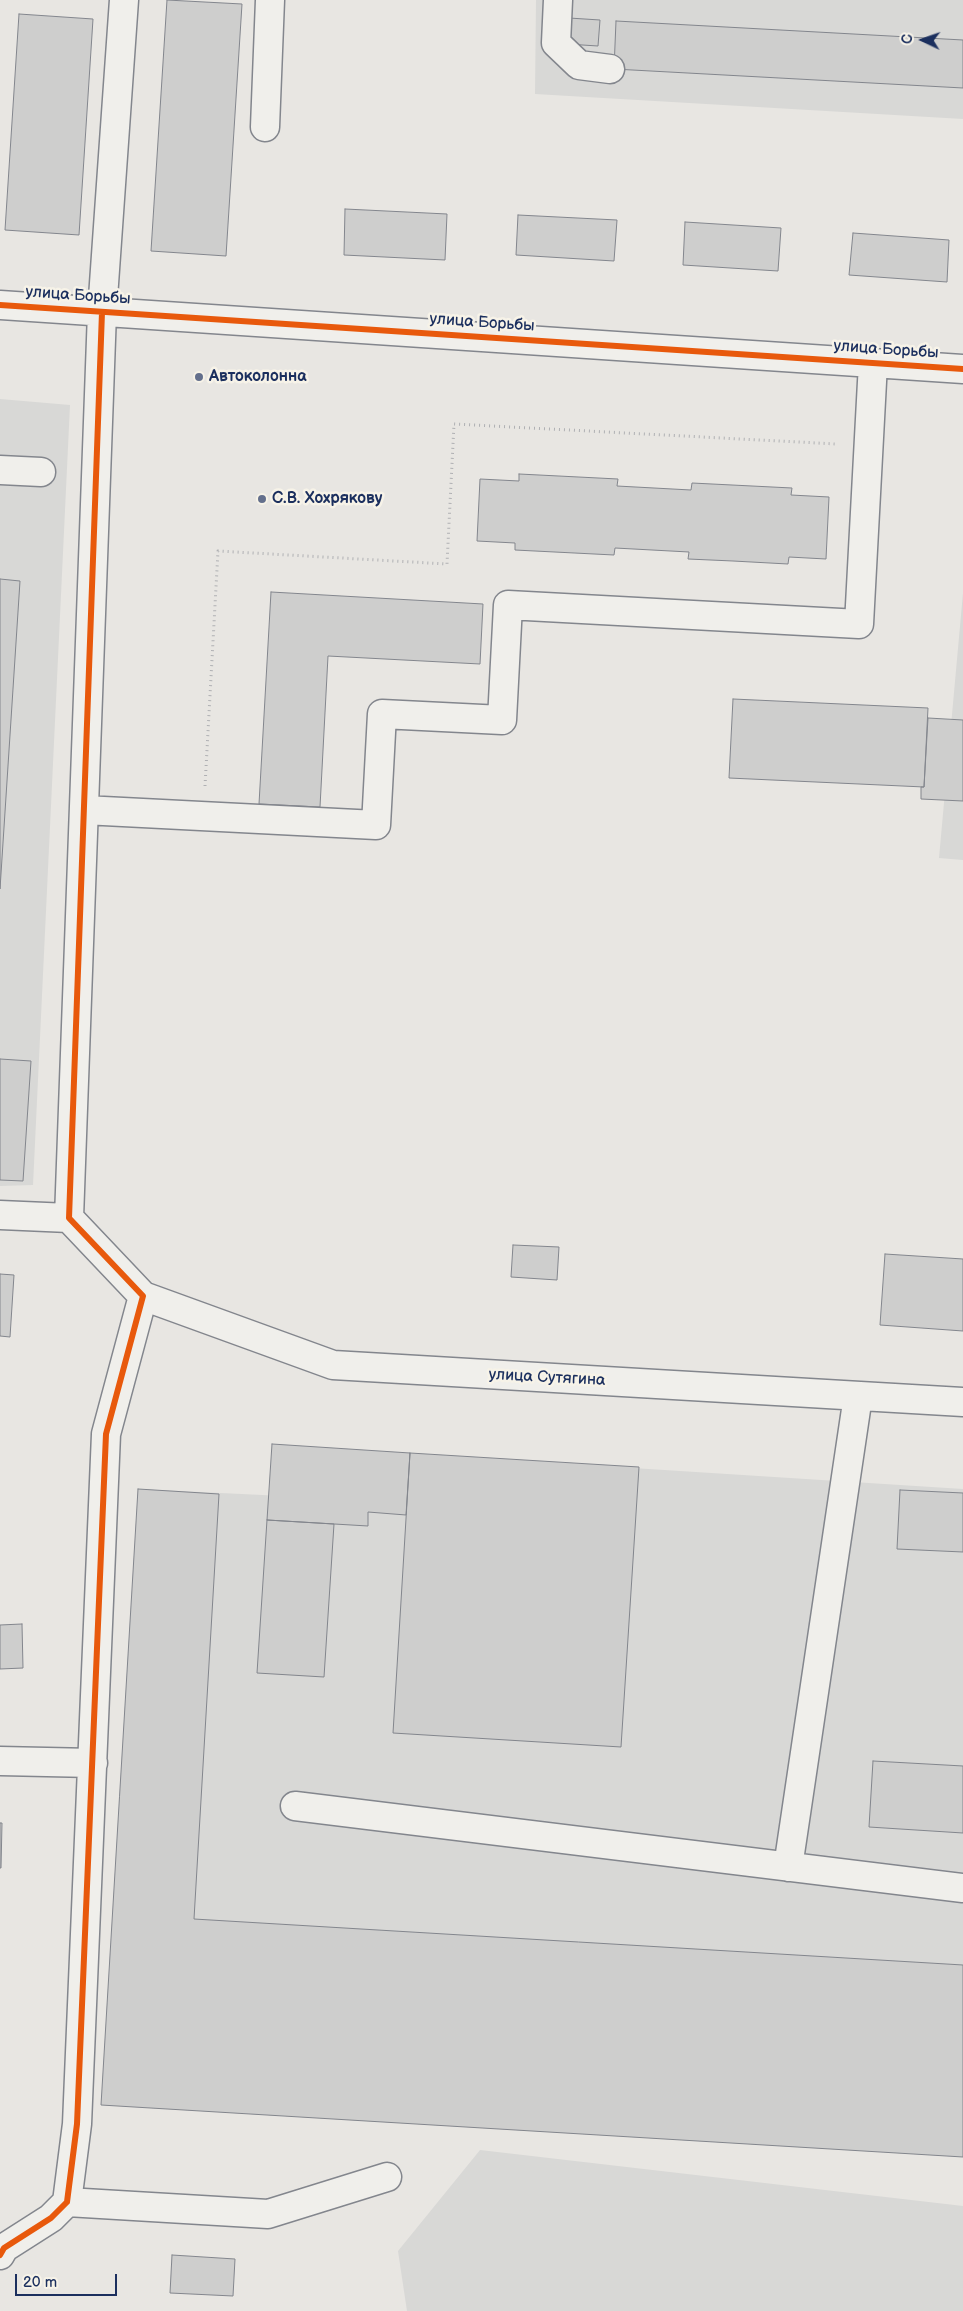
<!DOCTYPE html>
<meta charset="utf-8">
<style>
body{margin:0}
#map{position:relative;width:963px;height:2311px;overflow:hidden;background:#e8e6e2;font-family:"Balsamiq Sans",sans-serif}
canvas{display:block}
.north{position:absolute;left:898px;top:15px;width:50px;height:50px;-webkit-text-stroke:4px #f7f3e8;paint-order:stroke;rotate:273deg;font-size:14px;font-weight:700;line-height:20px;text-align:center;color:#1b2f5e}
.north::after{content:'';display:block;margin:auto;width:18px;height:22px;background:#1b2f5e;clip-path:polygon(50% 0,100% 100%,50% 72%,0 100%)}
.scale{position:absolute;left:15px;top:2274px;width:102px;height:22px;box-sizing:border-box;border:2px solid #1b2f5e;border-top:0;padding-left:6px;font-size:15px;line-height:18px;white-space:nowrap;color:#1b2f5e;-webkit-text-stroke:4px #f7f3e8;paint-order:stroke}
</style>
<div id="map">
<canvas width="963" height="2311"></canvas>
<div class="north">С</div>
<div class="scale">20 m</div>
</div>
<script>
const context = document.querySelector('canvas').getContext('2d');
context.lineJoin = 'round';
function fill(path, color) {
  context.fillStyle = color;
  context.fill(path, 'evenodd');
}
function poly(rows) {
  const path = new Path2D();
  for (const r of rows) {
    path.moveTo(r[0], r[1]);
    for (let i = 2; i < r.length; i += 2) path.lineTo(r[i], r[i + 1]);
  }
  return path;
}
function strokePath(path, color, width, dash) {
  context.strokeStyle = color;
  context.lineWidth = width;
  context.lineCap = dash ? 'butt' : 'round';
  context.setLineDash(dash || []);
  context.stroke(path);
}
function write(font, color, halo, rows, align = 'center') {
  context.font = font + ' "Balsamiq Sans",sans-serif';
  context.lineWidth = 5;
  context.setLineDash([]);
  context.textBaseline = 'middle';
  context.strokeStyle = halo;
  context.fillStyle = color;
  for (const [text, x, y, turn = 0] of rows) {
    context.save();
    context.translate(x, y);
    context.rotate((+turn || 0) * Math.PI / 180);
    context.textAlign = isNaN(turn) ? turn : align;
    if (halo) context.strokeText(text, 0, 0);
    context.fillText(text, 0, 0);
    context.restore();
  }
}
fill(poly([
 [536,0,963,0,963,119,535,94],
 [0,399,70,405,33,1185,0,1186],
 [963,593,963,860,939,858],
 [287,1446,963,1489,963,2157,101,2105,138,1489,283,1496],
 [480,2150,963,2206,963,2311,407,2311,398,2251]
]), '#d8d8d6');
const building = poly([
 [167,0,242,4,226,256,151,251,167,0],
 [19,14,93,19,79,235,5,230,19,14],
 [569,18,600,20,598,46,567,44,569,18],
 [616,21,963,40,963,88,614,69,616,21],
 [345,209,447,214,445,260,344,255,345,209],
 [518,215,617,220,614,261,516,255,518,215],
 [685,222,781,228,778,271,683,265,685,222],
 [853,233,949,240,947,282,849,275,853,233],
 [519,474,618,479,617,486,691,490,692,483,792,488,791,495,829,497,826,559,789,557,788,564,733,561,688,559,689,552,615,548,614,555,515,550,515,543,477,541,480,479,519,481,519,474],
 [0,579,20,581,0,889,0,579],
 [271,592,483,604,480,664,328,656,320,807,259,804,271,592],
 [733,699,928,708,924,787,729,778,733,699],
 [928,718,963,720,963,801,921,799,921,787,924,787,928,718],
 [0,1059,31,1061,23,1181,0,1180,0,1059],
 [513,1245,559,1247,557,1280,511,1277,513,1245],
 [885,1254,963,1259,963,1331,880,1325,885,1254],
 [0,1274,14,1275,10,1337,0,1336,0,1274],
 [272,1444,410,1453,406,1515,368,1512,368,1526,267,1520,272,1444],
 [410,1453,639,1467,621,1747,393,1733,410,1453],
 [138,1489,219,1494,194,1919,963,1965,963,2157,101,2105,138,1489],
 [900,1490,963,1493,963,1552,897,1549,900,1490],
 [267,1520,334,1524,324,1677,257,1673,267,1520],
 [22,1624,23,1668,0,1669,0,1625,22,1624],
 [873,1761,963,1766,963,1833,869,1827,873,1761],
 [0,1823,2,1823,1,1868,0,1868,0,1823],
 [172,2255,235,2259,233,2296,170,2293,172,2255]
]);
fill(building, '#cececd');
strokePath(building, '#83868d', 1);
const minor = poly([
 [558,0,556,43,579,65,610,69],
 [265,127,270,0],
 [0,305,963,369],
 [0,470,41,472],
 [84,810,376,825,382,714,502,720,508,605,859,624,873,363],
 [0,1215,69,1218],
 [143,1296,333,1365,963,1402],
 [0,1761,93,1763],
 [295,1806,963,1888],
 [788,1867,858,1396],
 [67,2202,268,2214,387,2177],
 [0,2255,4,2248,51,2218,67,2202,77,2124,106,1434,143,1296,69,1218,102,312,124,0]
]);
strokePath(minor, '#83868d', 31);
strokePath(poly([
 [205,786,218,551,447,564,454,424,836,444]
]), '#afb0b3', 3, [1, 4]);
strokePath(minor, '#f0efeb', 28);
strokePath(poly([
 [0,305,963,369],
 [0,2255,4,2248,51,2218,67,2202,77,2124,106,1434,143,1296,69,1218,102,312]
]), '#e8590c', 6);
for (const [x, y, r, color] of [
 [199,377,5,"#636f8c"],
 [262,499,5,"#636f8c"]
]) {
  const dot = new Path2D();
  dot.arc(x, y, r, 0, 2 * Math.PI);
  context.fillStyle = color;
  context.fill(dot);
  strokePath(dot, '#f7f3e8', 2);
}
write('16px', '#1b2f5e', '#f7f3e8', [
 ["улица Борьбы",78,296,4],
 ["улица Борьбы",482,323,4],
 ["улица Борьбы",886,350,4],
 ["улица Сутягина",547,1378,3]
]);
write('bold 16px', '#1b2f5e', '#f7f3e8', [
 ["Автоколонна",209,377],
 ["С.В. Хохрякову",272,499]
], 'left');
</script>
